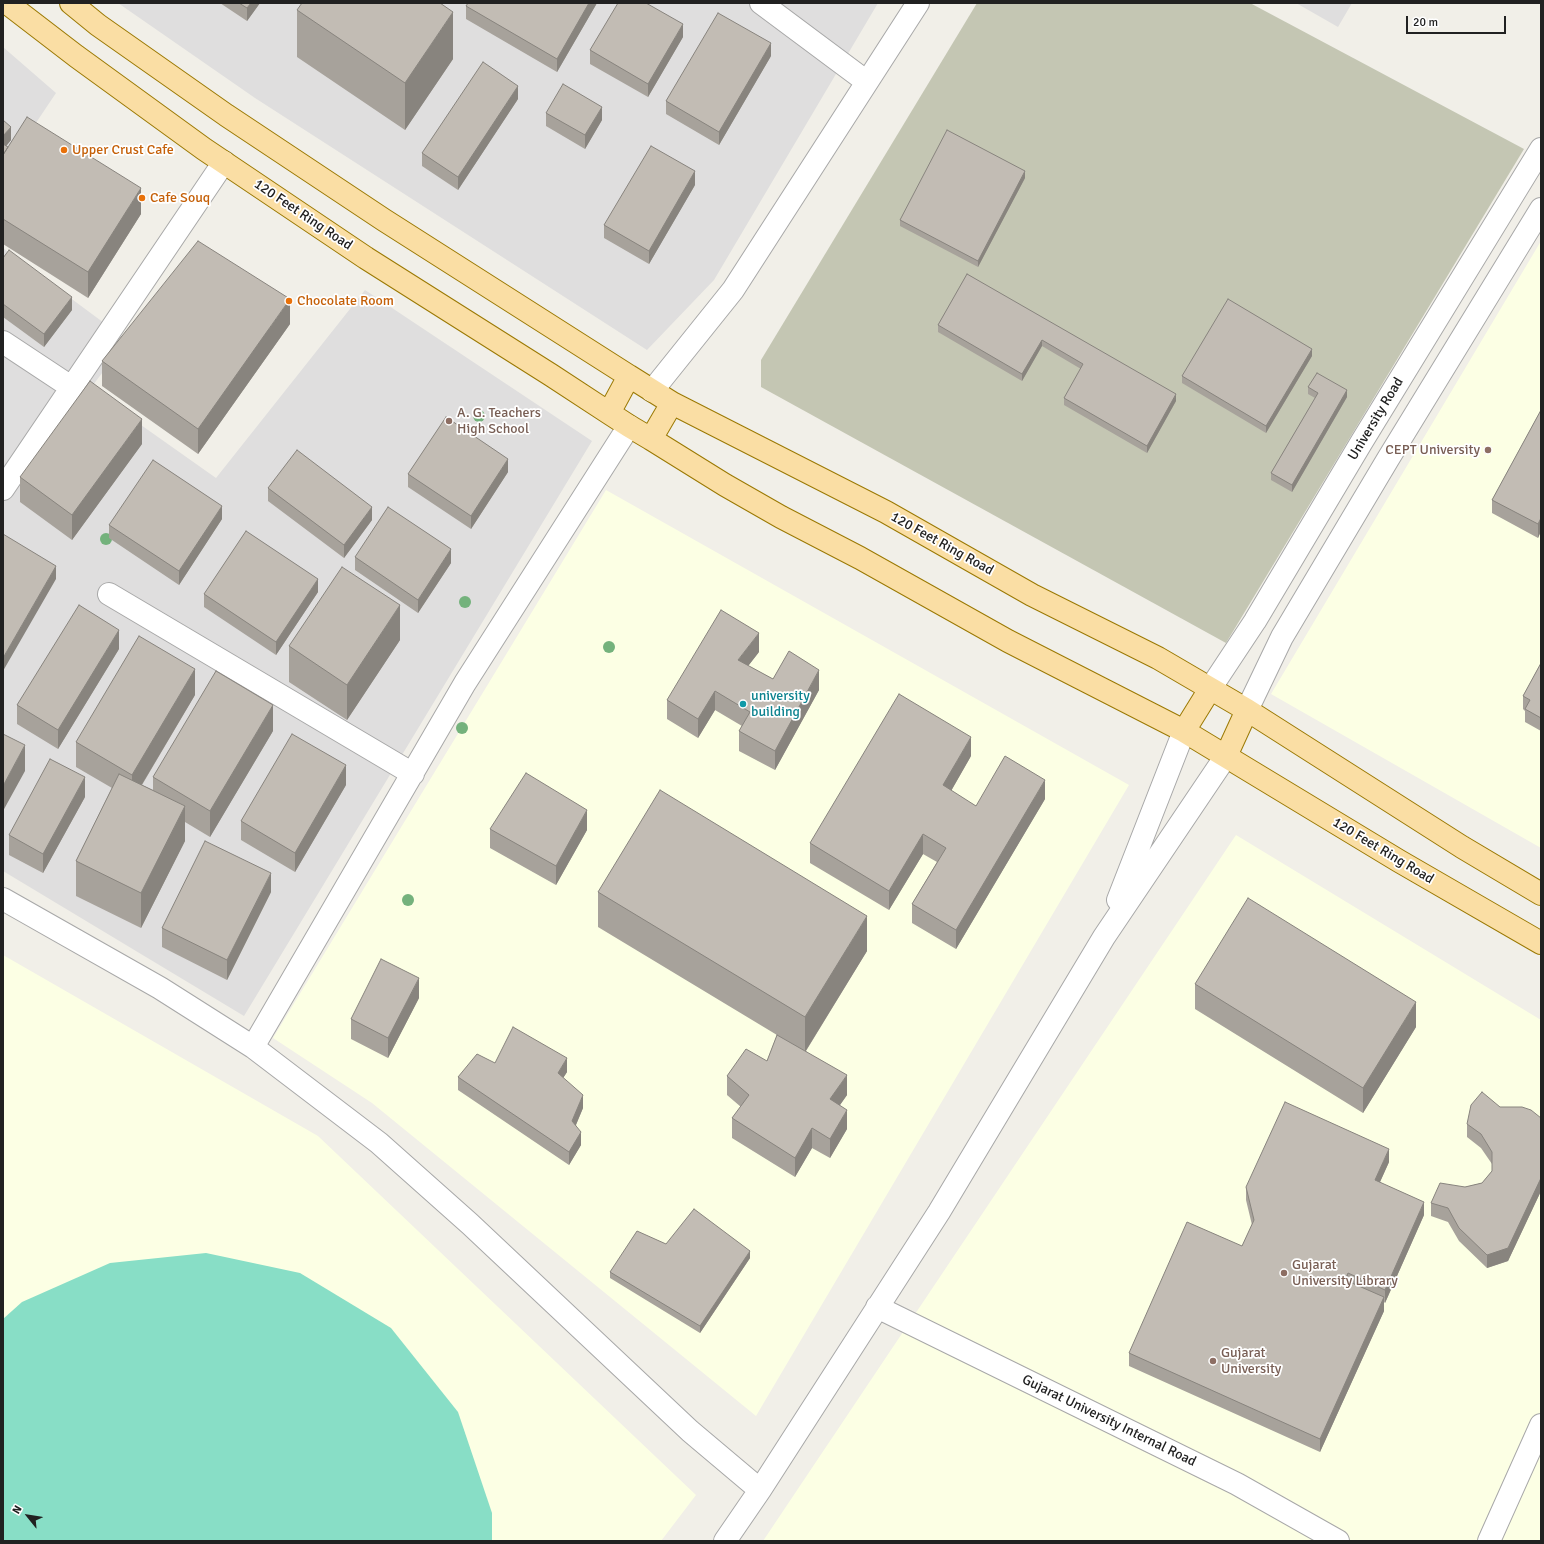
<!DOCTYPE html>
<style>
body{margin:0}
#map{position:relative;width:1544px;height:1544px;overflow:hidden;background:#f1efe8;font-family:Signika,sans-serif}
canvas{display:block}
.frame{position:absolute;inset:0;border:4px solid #212121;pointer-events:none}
.north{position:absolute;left:8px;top:1496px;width:40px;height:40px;-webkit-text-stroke:3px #fff;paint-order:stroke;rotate:300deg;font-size:11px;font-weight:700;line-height:16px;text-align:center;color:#212121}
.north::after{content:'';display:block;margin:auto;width:14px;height:18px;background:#212121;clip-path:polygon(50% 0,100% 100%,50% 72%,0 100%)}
.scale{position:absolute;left:1406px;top:16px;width:100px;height:18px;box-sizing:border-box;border:2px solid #212121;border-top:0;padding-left:5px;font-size:12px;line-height:14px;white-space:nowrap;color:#212121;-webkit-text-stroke:3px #fff;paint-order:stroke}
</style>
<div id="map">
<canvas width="1544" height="1544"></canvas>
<div class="frame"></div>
<div class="north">N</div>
<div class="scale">20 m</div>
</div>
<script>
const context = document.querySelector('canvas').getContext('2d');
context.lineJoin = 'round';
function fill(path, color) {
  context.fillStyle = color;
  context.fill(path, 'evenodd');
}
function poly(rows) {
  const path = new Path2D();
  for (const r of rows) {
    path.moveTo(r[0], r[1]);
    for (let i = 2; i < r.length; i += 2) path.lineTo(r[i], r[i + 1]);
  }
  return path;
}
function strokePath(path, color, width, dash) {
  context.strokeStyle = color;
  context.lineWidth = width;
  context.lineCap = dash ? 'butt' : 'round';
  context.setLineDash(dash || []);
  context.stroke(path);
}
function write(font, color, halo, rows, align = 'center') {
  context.font = font + ' Signika,sans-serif';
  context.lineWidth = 3.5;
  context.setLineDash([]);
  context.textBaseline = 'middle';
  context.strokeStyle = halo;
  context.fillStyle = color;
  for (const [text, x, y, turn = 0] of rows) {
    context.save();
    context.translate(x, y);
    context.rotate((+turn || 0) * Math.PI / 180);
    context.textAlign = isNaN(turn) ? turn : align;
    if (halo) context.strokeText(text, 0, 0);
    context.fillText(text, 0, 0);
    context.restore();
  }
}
fill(poly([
 [118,3,878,3,714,280,647,350,255,98],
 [1296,3,1352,3,1338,27],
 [3,47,56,93,3,172],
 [3,248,127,340,90,389,216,478,365,290,592,441,244,1016,3,871]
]), '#dfdede');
fill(poly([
 [1541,241,1541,848,1271,694],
 [606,490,1129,785,756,1416,372,1103,273,1038],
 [1236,835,1541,1020,1541,1541,763,1541],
 [3,955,318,1136,696,1495,661,1541,3,1541]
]), '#fcffe4');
fill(poly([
 [977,3,1250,3,1524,149,1226,643,761,387,761,360]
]), '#c4c6b3');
fill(poly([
 [206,1253,300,1273,391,1328,458,1412,492,1513,492,1541,3,1541,3,1319,22,1302,110,1263]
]), '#88dec6');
const minor = poly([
 [761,3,867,82],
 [3,342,71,387],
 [652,391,733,290,918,3],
 [3,489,224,162],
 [109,594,413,774],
 [1210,689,1255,621,1361,443,1541,149],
 [1247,710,1282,637,1388,459,1541,209],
 [3,899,160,988,253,1047,379,1143,470,1224,690,1431,760,1490],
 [1118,900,1184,731],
 [253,1047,465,683,629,426],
 [877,1307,1237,1484,1338,1541],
 [725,1541,760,1490,939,1212,1104,937,1226,756],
 [1489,1541,1541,1425]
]);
const major = poly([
 [7,3,76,56,204,149,366,258,551,375,609,413,629,426,651,439,672,403,629,376,609,413],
 [71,3,98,25,226,115,384,220,629,376],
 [672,403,886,512,1032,595,1158,658,1247,710,1462,847,1541,894],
 [651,439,725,485,781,517,860,558,1008,641,1184,731,1399,861,1541,943],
 [1184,731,1210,689],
 [1226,756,1247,710]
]);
strokePath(minor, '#a8a8a8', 24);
strokePath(major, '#9b7903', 24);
strokePath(minor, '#fff', 22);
strokePath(major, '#fadea4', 22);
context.fillStyle = '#74b27c';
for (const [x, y] of [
 [479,416],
 [106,539],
 [465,602],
 [609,647],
 [462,728],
 [408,900]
]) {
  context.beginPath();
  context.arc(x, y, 6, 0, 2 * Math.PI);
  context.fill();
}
fill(poly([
 [220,3,260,3,247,21],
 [468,3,597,3,557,72,466,19,466,6],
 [297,10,453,59,405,130,297,57],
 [683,37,648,97,590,64,590,50],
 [771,56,719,145,666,114,666,101],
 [518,99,458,190,422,166,422,153],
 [546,113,602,120,585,149,546,126],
 [3,120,11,140,6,146,8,147,141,214,88,298,3,244],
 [1025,178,978,267,900,226,900,220],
 [695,185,649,264,604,238,604,225],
 [3,258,72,310,44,347,3,317],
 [967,274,1176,401,1147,453,1064,405,1064,398,1081,369,1042,346,1022,381,938,332,938,325],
 [290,324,198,454,102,386,102,361],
 [1312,356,1266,433,1182,383,1182,376],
 [1308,387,1347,397,1292,492,1271,480,1271,473,1315,398,1308,394],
 [1541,410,1541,531,1538,538,1492,513,1492,500],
 [142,444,72,540,20,502,20,477],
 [508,472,471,529,408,487,408,474],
 [268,488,372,520,344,558,268,501],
 [222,519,179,585,109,538,109,525],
 [355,557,451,563,418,613,355,570],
 [318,592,276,655,204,607,204,594],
 [400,640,347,720,289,682,289,646],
 [119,649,58,749,17,724,17,705],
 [759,652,748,666,773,679,819,690,775,770,739,751,739,731,742,726,715,710,698,738,667,719,667,700],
 [1541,663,1541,731,1525,722,1525,711,1523,709,1523,696],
 [195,695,142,785,153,790,153,777,273,731,210,837,185,822,185,841,141,928,76,896,76,861,112,788,76,767,76,742],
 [971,756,951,791,976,806,1045,799,956,949,912,923,912,904,937,862,923,854,889,910,810,863,810,843],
 [346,785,295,872,241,840,241,821],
 [85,797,43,873,9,855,9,835],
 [490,829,587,830,556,885,490,848],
 [271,892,227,980,162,947,162,928],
 [598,892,867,951,806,1051,847,1095,840,1105,847,1129,830,1158,812,1148,795,1177,732,1138,732,1118,741,1107,727,1095,727,1076,767,1061,777,1035,598,927],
 [1195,984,1416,1027,1363,1113,1195,1009],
 [419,998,388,1058,351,1039,351,1019],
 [495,1063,567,1072,563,1078,583,1108,576,1125,581,1145,569,1165,458,1090,458,1077],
 [1500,1107,1541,1118,1541,1191,1508,1261,1487,1268,1459,1241,1448,1222,1431,1216,1431,1203,1465,1187,1482,1183,1492,1171,1492,1164,1481,1148,1467,1137,1467,1124],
 [1389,1162,1380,1182,1424,1215,1385,1303,1384,1302,1384,1311,1320,1452,1129,1366,1129,1353,1242,1246,1252,1225,1246,1200,1246,1187],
 [666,1244,750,1258,700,1333,610,1278,610,1272],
 [1541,1452,1541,1473,1540,1473,1540,1453]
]), '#a7a29b');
fill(poly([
 [251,3,260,3,247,21,247,8],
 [589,3,597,3,557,72,557,59],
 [453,12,453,59,405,130,405,83],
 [683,24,683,37,648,97,648,84],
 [771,43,771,56,719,145,719,132],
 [518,86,518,99,458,190,458,177],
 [602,107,602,120,585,149,585,135],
 [11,127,11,140,3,150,3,136],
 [695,171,695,185,649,264,649,251],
 [1025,171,1025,178,978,267,978,261],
 [141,188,141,214,88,298,88,272],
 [72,297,72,310,44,347,44,334],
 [290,299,290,324,198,454,198,429],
 [1042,340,1042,346,1022,381,1022,374],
 [1312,349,1312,356,1266,433,1266,426],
 [1347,390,1347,397,1292,492,1292,485],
 [1176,394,1176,401,1147,453,1147,446],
 [142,419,142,444,72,540,72,515],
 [508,459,508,472,471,529,471,516],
 [222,506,222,519,179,585,179,571],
 [372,507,372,520,344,558,344,545],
 [1541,518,1541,531,1538,538,1538,524],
 [451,549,451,563,418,613,418,600],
 [56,566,56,579,3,671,3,658],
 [318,579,318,592,276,655,276,642],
 [400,605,400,640,347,720,347,685],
 [119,630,119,649,58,749,58,730],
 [759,633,759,652,738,679,738,660],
 [195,669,195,695,132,801,132,775],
 [819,670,819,690,775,770,775,751],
 [715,691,715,710,698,738,698,719],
 [273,705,273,731,210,837,210,811],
 [971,737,971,756,943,805,943,785],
 [25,745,25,771,3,811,3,786],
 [346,765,346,785,295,872,295,853],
 [85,777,85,797,43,873,43,854],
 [1045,780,1045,799,956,949,956,930],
 [185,806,185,841,141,928,141,893],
 [587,810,587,830,556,885,556,866],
 [923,834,923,854,889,910,889,891],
 [271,873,271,892,227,980,227,960],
 [867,916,867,951,805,1052,805,1017],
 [419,978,419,998,388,1058,388,1038],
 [1416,1002,1416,1027,1363,1113,1363,1088],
 [567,1058,567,1072,558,1086,558,1073],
 [847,1075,847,1095,830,1119,830,1099],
 [583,1095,583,1108,572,1134,572,1121],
 [847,1110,847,1129,830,1158,830,1139],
 [812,1128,812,1148,795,1177,795,1158],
 [581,1132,581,1145,569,1165,569,1152],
 [1389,1149,1389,1162,1375,1193,1375,1180],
 [1541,1178,1541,1191,1508,1261,1487,1268,1487,1255],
 [1424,1202,1424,1215,1385,1303,1385,1290],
 [750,1251,750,1258,700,1333,700,1326],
 [1348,1273,1348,1286,1345,1280],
 [1384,1297,1384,1311,1320,1452,1320,1439]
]), '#88847e');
const building = poly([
 [239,3,251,3,247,8,239,3],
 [302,3,440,3,453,12,405,83,297,10,302,3],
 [468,3,589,3,557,59,466,6,468,3],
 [618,3,646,3,683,24,648,84,590,50,618,3],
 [718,13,771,43,719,132,666,101,718,13],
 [483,62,518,86,458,177,422,153,483,62],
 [563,84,602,107,585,135,546,113,563,84],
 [27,117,141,188,88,272,3,219,3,155,27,117],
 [3,120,11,127,3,136,3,120],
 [947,130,1025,171,978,261,900,220,947,130],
 [3,144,8,147,3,155,3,144],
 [651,146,695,171,649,251,604,225,651,146],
 [198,241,290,299,198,429,102,361,198,241],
 [9,250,72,297,44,334,3,304,3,258,9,250],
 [967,274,1176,394,1147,446,1064,398,1083,364,1042,340,1022,374,938,325,967,274],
 [1228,299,1312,349,1266,426,1182,376,1228,299],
 [1317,373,1347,390,1292,485,1271,473,1318,393,1308,387,1317,373],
 [90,381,142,419,72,515,20,477,90,381],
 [1541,410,1541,518,1538,524,1492,500,1541,410],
 [446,417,508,459,471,516,408,474,446,417],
 [297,450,372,507,344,545,268,488,297,450],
 [153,460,222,506,179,571,109,525,153,460],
 [388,507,451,549,418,600,355,557,388,507],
 [246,531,318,579,276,642,204,594,246,531],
 [3,534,56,566,3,658,3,534],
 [342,567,400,605,347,685,289,646,342,567],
 [79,605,119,630,58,730,17,705,79,605],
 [721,610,759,633,738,660,773,679,789,651,819,670,775,751,739,731,750,712,715,691,698,719,667,700,721,610],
 [139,636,195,669,132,775,76,742,139,636],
 [1541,663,1541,718,1525,709,1530,700,1523,696,1541,663],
 [216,671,273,705,210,811,153,777,216,671],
 [899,694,971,737,943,785,976,806,1005,756,1045,780,956,930,912,904,946,848,923,834,889,891,810,843,899,694],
 [3,734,25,745,3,786,3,734],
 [292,734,346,765,295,853,241,821,292,734],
 [50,759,85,777,43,854,9,835,50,759],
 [526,773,587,810,556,866,490,829,526,773],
 [119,774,185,806,141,893,76,861,119,774],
 [660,790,867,916,805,1017,598,892,660,790],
 [205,841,271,873,227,960,162,928,205,841],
 [1248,898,1416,1002,1363,1088,1195,984,1248,898],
 [381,959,419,978,388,1038,351,1019,381,959],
 [513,1027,567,1058,558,1073,583,1095,572,1121,581,1132,569,1152,458,1077,477,1054,495,1063,513,1027],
 [777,1035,847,1075,830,1099,847,1110,830,1139,812,1128,795,1158,732,1118,749,1095,727,1076,746,1049,767,1061,777,1035],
 [1482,1092,1500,1107,1522,1107,1531,1110,1541,1118,1541,1178,1508,1248,1487,1255,1459,1228,1448,1208,1431,1203,1440,1183,1465,1187,1482,1183,1492,1171,1492,1152,1481,1134,1467,1124,1471,1105,1482,1092],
 [1285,1102,1389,1149,1375,1180,1424,1202,1385,1290,1348,1273,1345,1280,1384,1297,1320,1439,1129,1353,1187,1222,1242,1246,1254,1220,1246,1187,1285,1102],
 [694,1209,750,1251,700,1326,610,1272,637,1231,666,1244,694,1209]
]);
fill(building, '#c2bcb4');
strokePath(building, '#88847e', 1);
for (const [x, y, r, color] of [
 [64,150,4,"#e8710a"],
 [142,198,4,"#e8710a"],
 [289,301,4,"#e8710a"],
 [449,421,4,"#8d6e63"],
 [1488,450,4,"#8d6e63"],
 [743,704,4,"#0f9aa8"],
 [1284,1273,4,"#8d6e63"],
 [1213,1361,4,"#8d6e63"]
]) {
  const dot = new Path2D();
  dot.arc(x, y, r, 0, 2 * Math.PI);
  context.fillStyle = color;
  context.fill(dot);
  strokePath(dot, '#fff', 1.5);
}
write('14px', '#c56008', '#fff', [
 ["Upper Crust Cafe",72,150],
 ["Cafe Souq",150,198],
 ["Chocolate Room",297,301]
], 'left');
write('14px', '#212121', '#fff', [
 ["120 Feet Ring Road",303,215,34],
 ["University Road",1376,419,-59],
 ["120 Feet Ring Road",942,544,29],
 ["120 Feet Ring Road",1383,851,31],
 ["Gujarat University Internal Road",1109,1421,26]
]);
write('14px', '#785e54', '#fff', [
 ["A. G. Teachers",457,413],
 ["High School",457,429],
 ["CEPT University",1480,450,"right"],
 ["Gujarat",1292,1265],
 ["University Library",1292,1281],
 ["Gujarat",1221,1353],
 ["University",1221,1369]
], 'left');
write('14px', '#0d838f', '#fff', [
 ["university",751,696],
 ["building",751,712]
], 'left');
</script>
